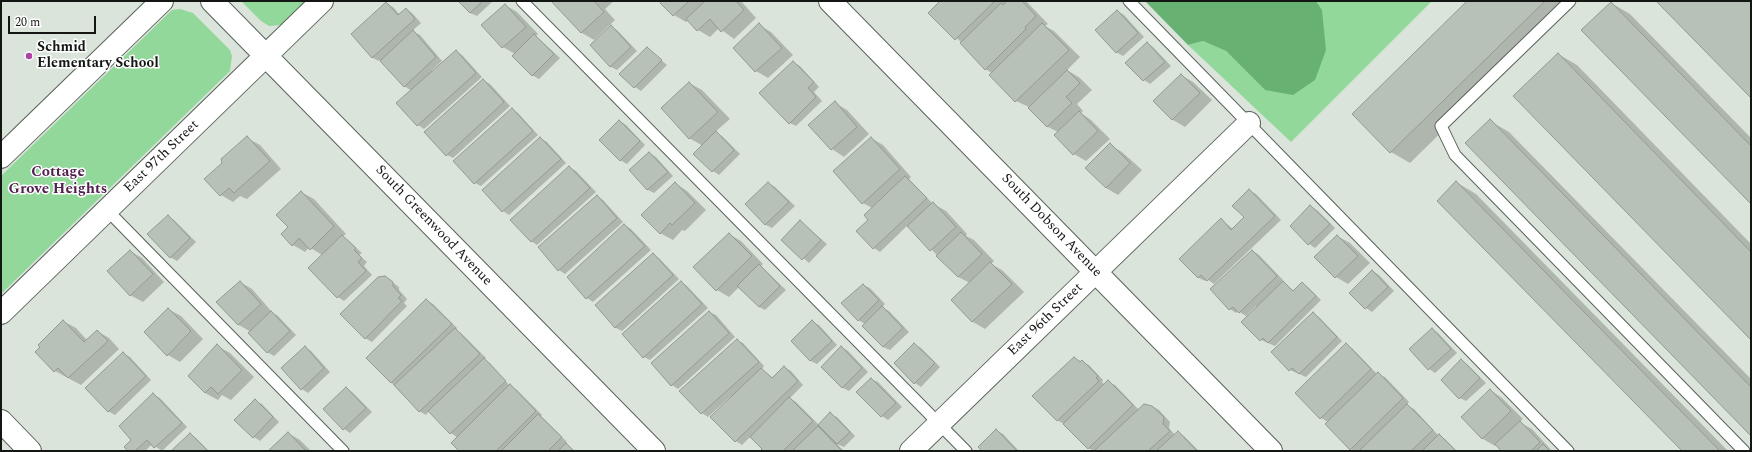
<!DOCTYPE html>
<style>
body{margin:0}
#map{position:relative;width:1752px;height:452px;overflow:hidden;background:#dae4da;font-family:Spectral,serif}
canvas{display:block}
.frame{position:absolute;inset:0;border:2px solid #131613;pointer-events:none}
.scale{position:absolute;left:8px;top:16px;width:88px;height:18px;box-sizing:border-box;border:2px solid #131613;border-top:0;padding-left:5px;font-size:12px;line-height:14px;white-space:nowrap;color:#131613;-webkit-text-stroke:3px #fff;paint-order:stroke}
</style>
<div id="map">
<canvas width="1752" height="452"></canvas>
<div class="frame"></div>
<div class="scale">20 m</div>
</div>
<script>
const context = document.querySelector('canvas').getContext('2d');
context.lineJoin = 'round';
function fill(path, color) {
  context.fillStyle = color;
  context.fill(path, 'evenodd');
}
function poly(rows) {
  const path = new Path2D();
  for (const r of rows) {
    path.moveTo(r[0], r[1]);
    for (let i = 2; i < r.length; i += 2) path.lineTo(r[i], r[i + 1]);
  }
  return path;
}
function strokePath(path, color, width, dash) {
  context.strokeStyle = color;
  context.lineWidth = width;
  context.lineCap = dash ? 'butt' : 'round';
  context.setLineDash(dash || []);
  context.stroke(path);
}
function write(font, color, halo, rows, align = 'center') {
  context.font = font + ' Spectral,serif';
  context.lineWidth = 3;
  context.setLineDash([]);
  context.textBaseline = 'middle';
  context.strokeStyle = halo;
  context.fillStyle = color;
  for (const [text, x, y, turn = 0] of rows) {
    context.save();
    context.translate(x, y);
    context.rotate((+turn || 0) * Math.PI / 180);
    context.textAlign = isNaN(turn) ? turn : align;
    if (halo) context.strokeText(text, 0, 0);
    context.fillText(text, 0, 0);
    context.restore();
  }
}
fill(poly([
 [241,1,309,1,289,21,281,25,269,26,261,21],
 [1316,1,1432,1,1291,142,1188,45,1203,41,1226,51,1265,90,1322,10],
 [180,9,193,13,230,50,232,56,230,71,1,294,1,176,172,10]
]), '#91d89a');
fill(poly([
 [1145,1,1316,1,1322,10,1326,50,1315,80,1293,95,1265,90,1226,51,1203,41,1188,45]
]), '#67b272');
fill(poly([
 [460,1,493,1,477,16,470,13],
 [552,1,614,1,605,9,615,20,594,40,582,33],
 [663,1,741,1,756,18,734,39,719,28,710,37,698,30,689,20,686,22,674,15,661,3],
 [942,1,1027,2,1048,24,1045,26,1054,31,1080,57,1067,70,1080,78,1092,90,1077,104,1083,111,1081,113,1091,120,1110,139,1086,161,1074,154,1058,132,1048,127,1029,107,1016,101,992,73,985,69,961,42,929,13],
 [1469,1,1575,1,1410,163,1391,152],
 [386,3,393,7,400,15,406,9,412,13,421,23,412,31,420,35,442,61,432,70,433,71,456,51,462,55,482,77,424,129,418,125,398,103,412,91,404,86,380,60,379,61,373,58,352,34],
 [1611,3,1630,14,1751,138,1751,203],
 [505,5,517,12,538,34,536,36,560,58,539,79,532,75,515,54,503,47,482,25],
 [1118,11,1124,15,1144,37,1123,56,1116,52],
 [759,25,771,32,793,55,768,78,756,71],
 [611,27,617,30,637,51,617,70,611,67,592,45],
 [1147,43,1153,47,1171,66,1150,84,1144,80,1127,63],
 [647,48,667,65,641,91,635,87],
 [1558,54,1577,65,1751,244,1751,339],
 [793,62,800,66,819,87,814,92,822,101,796,126,790,123],
 [1181,75,1193,82,1212,100,1185,127,1173,120,1155,101],
 [483,80,490,84,510,106,453,158,447,155],
 [689,83,702,90,730,119,715,132,722,136,740,154,719,175,713,171,703,146,689,138],
 [835,103,847,110,869,134,844,157,832,149,810,125],
 [512,109,518,113,538,135,481,186,475,183],
 [620,121,626,125,645,145,627,164,620,160],
 [1490,121,1509,132,1751,379,1751,435],
 [247,138,260,145,281,169,247,199,240,196,233,202,221,195,223,163],
 [540,138,547,142,566,163,509,215,503,211],
 [871,138,883,145,911,177,909,179,932,203,946,211,967,234,966,236,974,240,994,261,991,264,1002,270,1024,292,985,329,973,322,952,300,970,283,958,277,908,225,880,252,874,248,870,220,872,208,863,203],
 [1110,145,1122,152,1142,170,1118,195,1106,188],
 [650,153,656,157,673,176,654,193,648,190,631,171],
 [569,167,576,171,596,192,537,245,531,241],
 [1456,182,1476,194,1728,451,1683,451],
 [675,183,687,191,706,210,685,231,682,230,673,240,660,233],
 [768,183,775,187,795,206,772,228,766,225,747,204],
 [1249,190,1256,194,1281,220,1214,284,1207,279,1205,281,1199,278,1181,259,1221,219,1233,229,1245,217],
 [301,192,314,199,346,234,343,236,362,253,359,255,367,262,364,266,372,275,344,301,338,297,322,255,309,247,305,252,293,245,289,227],
 [597,196,603,200,623,222,565,274,559,270],
 [1311,207,1317,210,1335,228,1315,248,1309,244,1291,226],
 [168,216,174,220,196,242,177,261,170,257],
 [800,221,827,244,809,263,783,240],
 [625,225,631,229,651,250,593,302,587,298,568,277],
 [729,234,741,241,763,264,761,266,786,290,765,310,759,307,739,287,729,297,717,290],
 [1337,236,1350,243,1370,263,1348,284,1336,277],
 [130,251,142,258,164,282,143,302,130,295],
 [1253,251,1259,255,1283,280,1282,281,1294,291,1302,283,1308,287,1321,300,1275,346,1261,340,1256,306,1246,316,1238,311,1236,313,1230,309],
 [653,254,659,258,679,279,622,331,616,328,596,305],
 [1373,271,1379,275,1394,291,1372,312,1366,308,1350,293],
 [385,277,399,287,399,290,407,299,404,303,407,306,372,342,365,338],
 [240,282,252,289,272,312,278,316,296,335,274,356,267,352,251,332,239,325,218,302],
 [681,282,687,286,708,308,650,360,644,357],
 [863,285,870,288,885,304,882,307,889,311,909,332,890,350,883,347,865,324,858,320],
 [426,300,433,304,457,328,456,330,461,333,486,358,484,359,490,363,510,386,516,389,542,415,541,416,567,442,565,444,575,451,460,451,458,438,451,433,429,411,426,415,419,411,367,358],
 [168,309,181,316,203,339,180,362,168,355,145,332],
 [709,312,716,315,735,337,678,389,672,385,652,363],
 [1313,313,1319,317,1342,341,1306,377,1290,370,1273,352],
 [63,321,76,328,87,340,97,331,109,338,119,349,81,385,55,371],
 [812,322,819,325,837,345,817,364,811,361,792,341],
 [1432,329,1438,333,1457,353,1435,373,1429,369],
 [737,340,743,343,764,366,762,369,773,378,784,367,791,371,803,385,790,398,796,402,819,425,830,414,837,417,855,436,844,447,837,444,844,451,761,451,764,449,751,436,742,445,736,441,730,397,708,417,702,413],
 [819,425,824,431,817,427],
 [914,344,921,348,940,367,921,387,915,383],
 [1346,345,1352,348,1377,374,1385,377,1409,402,1406,405,1414,409,1438,435,1445,439,1457,451,1354,451,1351,449,1328,422,1321,418],
 [217,346,230,353,254,377,231,400,222,395,218,400,205,393],
 [305,347,311,351,330,372,308,393,302,389],
 [842,347,848,351,868,372,849,391,843,388,822,367],
 [123,353,130,357,151,380,115,415,108,411],
 [1074,358,1089,365,1103,380,1102,382,1105,385,1108,382,1115,385,1139,410,1152,406,1159,410,1170,422,1169,428,1175,435,1178,432,1184,436,1199,451,1094,451,1088,448,1064,424,1057,420],
 [1461,361,1467,364,1486,383,1466,401,1460,398],
 [871,379,878,382,902,407,888,420,882,416,858,392],
 [346,388,352,392,372,412,350,433,344,429],
 [1490,390,1502,398,1523,419,1519,422,1532,429,1552,451,1502,451,1496,445,1495,446,1483,439,1462,417],
 [153,394,160,398,187,427,162,451,152,444,145,451,129,451],
 [255,401,262,404,279,422,260,441,254,437,236,420],
 [996,430,1003,434,1019,451,984,451],
 [288,433,300,440,311,451,269,451],
 [190,434,196,438,209,451,172,451]
]), '#0003');
const building = poly([
 [458,1,483,1,470,13,458,1],
 [551,1,594,1,604,12,581,33,551,1],
 [661,1,689,1,673,16,660,3,661,1],
 [705,1,736,1,744,10,721,32,710,19,697,31,686,19,705,1],
 [940,1,995,1,955,40,928,13,940,1],
 [1007,1,1022,1,1036,16,1025,27,1026,29,985,70,960,43,1001,3,1003,5,1007,1],
 [1467,1,1545,1,1390,153,1352,114,1467,1],
 [1656,1,1749,1,1751,3,1751,98,1656,1],
 [386,2,398,15,406,8,415,19,372,58,351,34,386,2],
 [1611,2,1751,146,1751,204,1581,30,1611,2],
 [505,4,526,27,502,48,481,25,505,4],
 [1117,10,1138,33,1116,53,1095,30,1117,10],
 [759,23,782,48,755,72,733,48,759,23],
 [1042,23,1069,50,1015,102,989,75,1042,23],
 [611,25,631,47,610,67,590,45,611,25],
 [413,30,436,57,404,87,380,61,413,30],
 [534,34,554,54,532,76,512,56,534,34],
 [1147,42,1165,62,1143,81,1125,63,1147,42],
 [647,47,662,60,634,88,619,74,647,47],
 [456,50,476,73,417,126,396,103,456,50],
 [1558,53,1751,252,1751,340,1513,96,1558,53],
 [793,61,814,82,808,88,816,97,789,124,759,93,793,61],
 [1067,70,1080,83,1066,97,1072,103,1047,127,1028,108,1067,70],
 [1181,74,1200,93,1172,120,1153,101,1181,74],
 [483,79,504,102,446,156,424,132,483,79],
 [689,82,718,112,689,139,661,108,689,82],
 [835,101,857,127,831,150,808,125,835,101],
 [512,108,533,131,474,184,453,161,512,108],
 [1079,111,1098,131,1073,155,1054,135,1079,111],
 [1490,119,1751,387,1751,436,1465,143,1490,119],
 [619,120,640,141,620,161,599,140,619,120],
 [716,131,734,150,712,172,693,154,716,131],
 [247,136,270,161,234,193,229,188,220,196,204,179,222,163,221,159,247,136],
 [540,137,561,159,502,212,482,190,540,137],
 [871,137,900,169,862,204,833,171,871,137],
 [1110,143,1130,163,1106,188,1085,168,1110,143],
 [649,152,668,172,647,190,629,170,649,152],
 [569,166,590,188,531,242,510,220,569,166],
 [905,176,927,198,873,249,856,231,868,220,864,215,905,176],
 [1456,181,1720,451,1682,451,1437,201,1456,181],
 [675,182,695,203,672,225,670,223,660,234,641,215,675,182],
 [768,182,789,202,765,225,745,204,768,182],
 [1249,189,1275,216,1207,281,1201,275,1198,278,1179,259,1221,218,1231,230,1244,217,1232,206,1249,189],
 [301,191,334,226,310,250,299,238,292,246,281,234,288,227,276,215,301,191],
 [597,195,617,218,558,271,538,247,597,195],
 [933,202,956,227,930,251,907,226,933,202],
 [1310,205,1330,224,1308,245,1290,226,1310,205],
 [168,215,190,238,170,258,147,234,168,215],
 [800,220,821,240,802,260,781,240,800,220],
 [624,224,645,246,586,299,567,277,624,224],
 [961,232,982,254,958,277,936,256,961,232],
 [729,233,752,256,716,291,693,267,729,233],
 [342,235,356,248,354,250,362,258,358,262,366,271,337,298,308,268,342,235],
 [1337,235,1358,256,1335,278,1314,257,1337,235],
 [130,250,153,274,130,296,107,271,130,250],
 [1252,250,1277,276,1239,313,1233,307,1229,310,1210,289,1252,250],
 [653,253,673,275,615,328,595,305,653,253],
 [990,262,1012,284,972,322,951,300,990,262],
 [759,264,780,286,759,307,737,286,759,264],
 [1372,270,1388,287,1365,309,1349,293,1372,270],
 [385,276,393,282,393,286,401,295,398,298,402,301,365,339,340,314,378,277,385,276],
 [240,281,261,304,238,325,216,302,240,281],
 [681,281,702,304,643,358,622,334,681,281],
 [1283,281,1293,291,1302,282,1316,296,1268,343,1263,338,1260,341,1241,322,1283,281],
 [863,284,879,300,858,321,841,303,863,284],
 [426,299,452,324,391,383,366,358,426,299],
 [882,306,903,328,883,347,862,326,882,306],
 [168,308,191,331,167,356,144,332,168,308],
 [271,311,290,331,267,353,248,333,271,311],
 [709,311,729,333,671,386,651,363,709,311],
 [1313,312,1337,337,1299,374,1292,368,1289,371,1271,352,1313,312],
 [63,320,84,342,97,330,108,341,68,378,58,368,54,372,35,352,40,347,38,345,63,320],
 [812,320,832,341,810,361,791,341,812,320],
 [455,328,480,354,419,412,394,385,455,328],
 [1432,328,1451,349,1428,370,1409,349,1432,328],
 [737,339,759,362,701,414,679,391,737,339],
 [914,343,935,363,914,384,894,363,914,343],
 [1346,343,1371,369,1320,419,1295,393,1346,343],
 [217,344,242,370,218,394,211,387,205,393,188,376,217,344],
 [305,346,324,368,301,390,281,368,305,346],
 [841,346,862,368,842,388,821,367,841,346],
 [123,352,146,376,108,412,85,388,123,352],
 [1074,357,1080,362,1082,360,1098,376,1096,378,1099,381,1057,421,1032,396,1074,357],
 [484,358,506,381,450,434,428,411,484,358],
 [1461,359,1480,378,1459,399,1441,380,1461,359],
 [784,366,798,381,735,442,710,417,761,368,772,378,784,366],
 [1378,372,1403,398,1350,450,1325,424,1378,372],
 [871,378,896,403,881,417,856,392,871,378],
 [1108,380,1133,405,1088,449,1063,424,1108,380],
 [510,384,536,411,496,451,459,451,451,443,510,384],
 [346,387,366,408,343,430,323,409,346,387],
 [1490,389,1511,411,1482,439,1461,417,1490,389],
 [153,393,182,423,154,448,147,440,135,451,128,451,124,447,131,440,119,426,153,393],
 [789,397,813,421,783,451,760,451,762,449,750,437,789,397],
 [255,399,273,417,253,438,234,420,255,399],
 [1144,404,1152,406,1164,417,1163,424,1170,431,1148,451,1096,451,1095,450,1144,404],
 [1407,404,1433,430,1411,451,1359,451,1407,404],
 [830,412,850,432,837,444,818,425,830,412],
 [538,414,562,437,548,451,501,451,538,414],
 [1520,421,1540,442,1531,451,1501,451,1495,444,1520,421],
 [818,426,842,451,792,451,818,426],
 [996,429,1017,451,982,451,978,447,996,429],
 [1178,431,1197,451,1156,451,1178,431],
 [288,432,306,451,268,451,288,432],
 [190,433,208,451,171,451,190,433],
 [1439,434,1456,451,1422,451,1439,434],
 [566,443,574,451,558,451,566,443],
 [1543,444,1550,451,1536,451,1543,444]
]);
fill(building, '#b7c1b8');
strokePath(building, '#919b92', 1);
const service = poly([
 [522,1,966,451],
 [1129,1,1568,451],
 [1570,1,1441,126,1455,155,1744,451],
 [107,210,343,451]
]);
const minor = poly([
 [212,1,654,451],
 [830,1,1271,451],
 [1,157,162,1],
 [1,313,322,1],
 [1,421,30,451],
 [911,451,1249,123]
]);
strokePath(service, '#59625a', 13);
strokePath(minor, '#59625a', 24);
strokePath(service, '#fff', 11);
strokePath(minor, '#fff', 22);
for (const [x, y, r, color] of [
 [29,56,4,"#aa43a6"]
]) {
  const dot = new Path2D();
  dot.arc(x, y, r, 0, 2 * Math.PI);
  context.fillStyle = color;
  context.fill(dot);
  strokePath(dot, '#fff', 1.5);
}
write('bold 14px', '#131613', '#fff', [
 ["Schmid",37,48],
 ["Elementary School",37,64]
], 'left');
write('14px', '#131613', '#fff', [
 ["East 97th Street",162,157,-44],
 ["South Greenwood Avenue",433,226,46],
 ["South Dobson Avenue",1051,226,46],
 ["East 96th Street",1046,320,-44]
]);
write('bold 15px', '#532151', '#fff', [
 ["Cottage",58,173],
 ["Grove Heights",58,190]
]);
</script>
